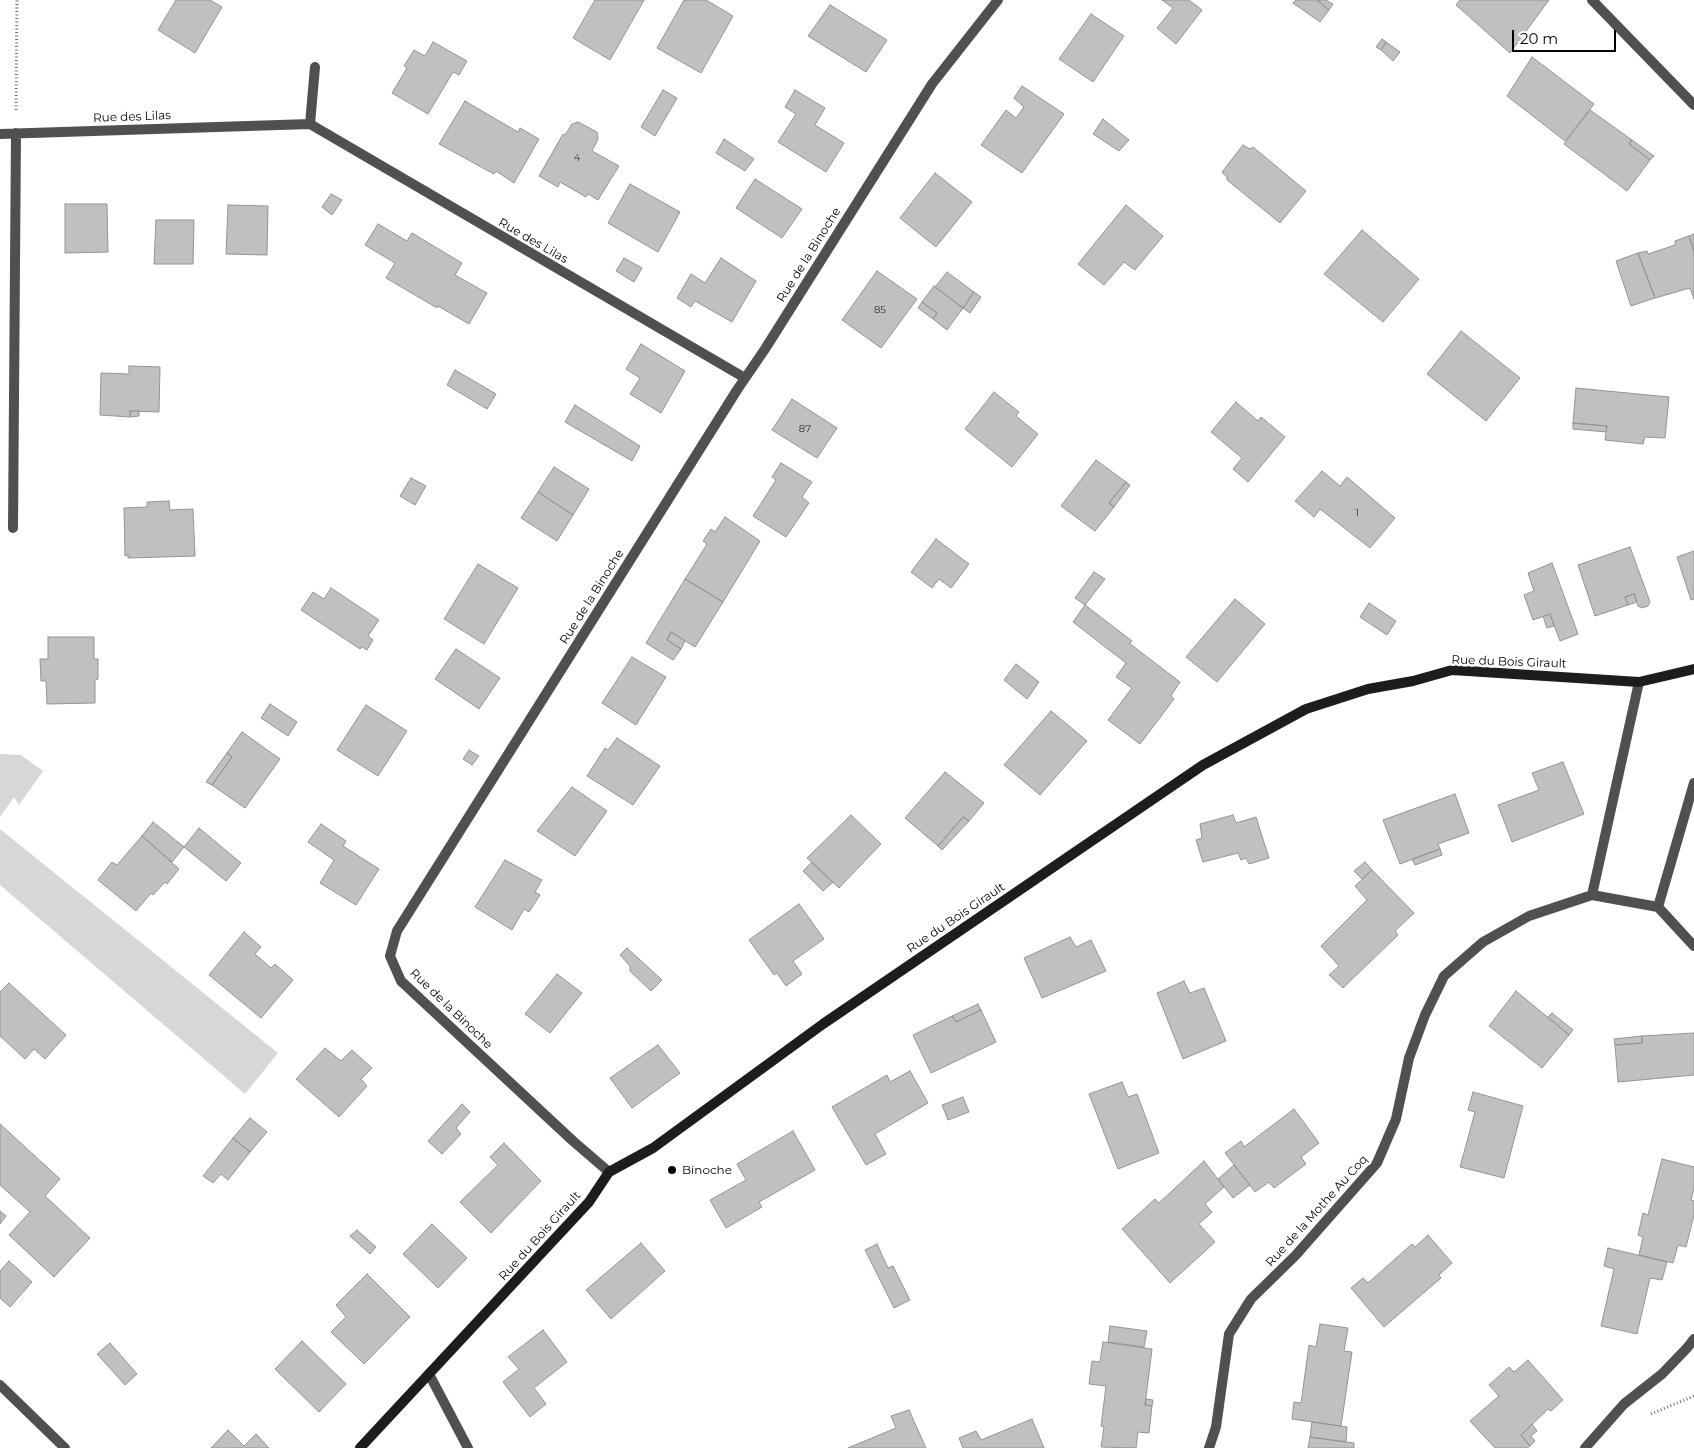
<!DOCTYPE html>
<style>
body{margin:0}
#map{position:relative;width:1694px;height:1448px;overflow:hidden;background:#fff;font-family:Montserrat,sans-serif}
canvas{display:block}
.scale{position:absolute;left:1512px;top:30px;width:104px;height:22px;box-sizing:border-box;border:2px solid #000;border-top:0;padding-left:6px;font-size:15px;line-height:18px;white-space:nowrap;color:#000;-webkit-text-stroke:4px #fff;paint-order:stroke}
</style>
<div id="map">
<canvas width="1694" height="1448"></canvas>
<div class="scale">20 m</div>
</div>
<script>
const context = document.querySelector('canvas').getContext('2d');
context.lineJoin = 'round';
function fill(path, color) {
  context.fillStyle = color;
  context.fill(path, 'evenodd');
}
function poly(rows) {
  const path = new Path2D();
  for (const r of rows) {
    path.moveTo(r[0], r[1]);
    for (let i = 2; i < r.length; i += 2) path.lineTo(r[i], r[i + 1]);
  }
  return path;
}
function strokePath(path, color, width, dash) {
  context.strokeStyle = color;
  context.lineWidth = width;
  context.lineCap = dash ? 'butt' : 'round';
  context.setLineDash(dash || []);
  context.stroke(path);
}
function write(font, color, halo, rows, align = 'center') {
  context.font = font + ' Montserrat,sans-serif';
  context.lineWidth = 5;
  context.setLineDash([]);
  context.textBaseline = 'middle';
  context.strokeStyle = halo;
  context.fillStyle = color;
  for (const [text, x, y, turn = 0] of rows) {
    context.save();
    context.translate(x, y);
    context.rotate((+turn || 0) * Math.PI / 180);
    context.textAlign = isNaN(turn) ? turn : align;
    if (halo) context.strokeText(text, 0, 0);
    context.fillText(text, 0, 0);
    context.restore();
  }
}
fill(poly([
 [0,754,21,755,43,771,19,805,14,797,0,817],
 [0,829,278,1053,245,1094,0,885]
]), '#d7d7d7');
const building = poly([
 [176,0,210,0,222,7,195,53,158,30,176,0],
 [595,0,644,0,610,60,573,38,595,0],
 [684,0,706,0,733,16,701,73,657,48,684,0],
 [1162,0,1189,0,1202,10,1176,44,1157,28,1173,8,1162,0],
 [1296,0,1317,0,1329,10,1320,22,1293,3,1296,0],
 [1317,0,1326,0,1333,4,1329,10,1317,0],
 [1460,0,1549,0,1510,53,1456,5,1460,0],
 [830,5,887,40,866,72,808,36,830,5],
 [1091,14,1124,36,1093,82,1059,59,1091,14],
 [1382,39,1386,42,1381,50,1376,47,1382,39],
 [433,42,467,61,459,75,453,72,428,114,392,93,407,68,404,66,414,50,425,56,433,42],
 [1386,42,1400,52,1393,61,1381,50,1386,42],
 [1532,57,1594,104,1565,141,1507,96,1532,57],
 [1022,86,1064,114,1022,173,981,145,1006,110,1016,118,1024,107,1014,98,1022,86],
 [663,90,677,98,655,136,641,127,663,90],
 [795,90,825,108,815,125,844,143,826,172,778,142,796,114,785,107,795,90],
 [465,101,518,132,520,128,539,139,514,183,496,171,494,174,439,144,465,101],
 [1590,110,1632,140,1629,144,1650,160,1627,191,1564,144,1590,110],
 [1103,119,1129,140,1119,151,1093,134,1103,119],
 [578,122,597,132,598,139,592,151,619,166,598,200,588,194,586,197,560,182,558,187,539,176,563,134,565,135,572,124,578,122],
 [724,139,754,159,745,171,716,153,724,139],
 [1632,140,1654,156,1650,160,1629,144,1632,140],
 [1243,145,1250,149,1253,147,1306,191,1280,223,1227,180,1227,177,1222,172,1243,145],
 [935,173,972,202,936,247,900,218,935,173],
 [755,179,802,209,782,238,736,208,755,179],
 [630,184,680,212,658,252,608,223,630,184],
 [331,194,342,200,332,215,322,207,331,194],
 [65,204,107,204,108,252,65,253,65,204],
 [228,205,268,206,267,255,226,254,228,205],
 [1126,205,1163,236,1135,270,1124,262,1104,285,1078,264,1126,205],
 [156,220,194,220,193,264,154,264,156,220],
 [378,224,407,241,412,233,462,263,455,275,487,293,469,324,438,306,437,308,386,278,395,263,365,245,378,224],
 [1362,230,1419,279,1383,322,1324,274,1362,230],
 [1694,234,1694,252,1689,236,1694,234],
 [1689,236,1694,252,1694,299,1690,288,1655,298,1638,253,1647,251,1648,254,1675,245,1675,241,1689,236],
 [1638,253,1655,298,1631,306,1616,261,1638,253],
 [624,258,642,268,634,282,616,271,624,258],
 [721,258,756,281,732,322,695,301,691,307,677,298,691,274,705,283,721,258],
 [877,271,917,299,881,348,842,320,877,271],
 [947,272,974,292,963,308,935,287,947,272],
 [934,286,963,308,947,330,933,319,937,313,922,302,934,286],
 [974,292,981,297,970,313,963,308,974,292],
 [922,302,937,313,933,319,918,308,922,302],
 [1461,331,1520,378,1486,421,1427,374,1461,331],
 [641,344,685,371,661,413,630,394,640,378,626,369,641,344],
 [129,366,160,367,159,412,130,411,130,417,100,415,101,373,129,374,129,366],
 [455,370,496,394,487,409,447,385,455,370],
 [1576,388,1669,397,1665,438,1645,437,1643,444,1605,440,1607,426,1573,423,1576,388],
 [994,392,1019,412,1016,416,1038,434,1012,467,965,429,994,392],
 [792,399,837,428,817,458,772,430,792,399],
 [1236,402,1258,421,1261,417,1285,437,1248,482,1233,469,1242,458,1211,432,1236,402],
 [575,405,640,446,632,461,565,422,575,405],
 [130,411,139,411,139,416,130,417,130,411],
 [1573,423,1607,426,1606,432,1573,429,1573,423],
 [1096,460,1126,482,1109,503,1114,507,1095,531,1061,506,1096,460],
 [781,463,812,482,802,497,809,503,786,537,753,516,776,480,772,477,781,463],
 [554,467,589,489,573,515,538,492,554,467],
 [1322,471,1340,486,1347,477,1395,518,1370,548,1320,509,1314,517,1295,501,1322,471],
 [411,478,426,486,415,505,400,496,411,478],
 [1126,482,1130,485,1114,507,1109,503,1126,482],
 [538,492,573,515,557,541,521,518,538,492],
 [169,501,170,510,193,509,195,556,128,558,128,555,125,556,124,508,147,507,147,502,169,501],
 [725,517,760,541,723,602,685,579,707,544,703,541,711,529,715,532,725,517],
 [936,539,969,564,951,588,939,579,932,588,911,572,936,539],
 [1630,547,1650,602,1648,606,1642,608,1638,606,1634,594,1625,597,1628,605,1595,616,1578,565,1630,547],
 [1694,551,1694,599,1691,600,1677,557,1694,551],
 [1552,563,1578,634,1560,641,1550,614,1533,620,1524,595,1534,591,1528,573,1552,563],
 [478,564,518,588,484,644,444,619,478,564],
 [1094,572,1105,579,1085,605,1075,598,1094,572],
 [685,579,723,602,695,647,671,632,667,640,681,649,673,660,646,643,685,579],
 [331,588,379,620,368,636,373,640,367,650,362,647,360,649,301,610,313,592,324,599,331,588],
 [1634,594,1637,602,1628,605,1625,597,1634,594],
 [1235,599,1265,624,1217,682,1186,657,1235,599],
 [1369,603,1396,621,1387,635,1360,617,1369,603],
 [1085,605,1132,641,1129,643,1180,682,1171,696,1174,699,1140,744,1108,720,1132,688,1116,677,1126,663,1073,622,1085,605],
 [1550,614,1554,626,1547,628,1543,616,1550,614],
 [671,632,685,641,681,649,667,640,671,632],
 [48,637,94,637,94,659,98,659,98,679,95,680,95,703,47,704,46,681,41,681,40,659,48,659,48,637],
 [456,649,500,678,479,709,435,679,456,649],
 [632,657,666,677,636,725,602,703,632,657],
 [1016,664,1039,682,1027,699,1004,680,1016,664],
 [270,704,297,722,288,736,261,718,270,704],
 [366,705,407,731,378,776,337,750,366,705],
 [1051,711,1087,741,1040,795,1004,765,1051,711],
 [242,732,280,759,245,808,212,785,232,757,227,753,242,732],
 [617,738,660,766,633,805,587,776,605,748,608,750,617,738],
 [469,750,479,756,472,765,463,759,469,750],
 [227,753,232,757,212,785,206,782,227,753],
 [1563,762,1584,814,1512,842,1498,805,1539,790,1532,773,1563,762],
 [945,772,984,803,969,821,963,817,938,846,905,818,945,772],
 [572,787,607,811,575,856,537,831,572,787],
 [1455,794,1469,833,1438,844,1440,849,1400,864,1383,820,1455,794],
 [851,815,881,844,839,888,807,858,851,815],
 [1233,815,1236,823,1256,817,1269,858,1249,864,1246,858,1241,860,1238,853,1203,862,1196,840,1202,838,1200,824,1233,815],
 [963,817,969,821,942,850,938,846,963,817],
 [153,822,184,847,172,862,142,836,153,822],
 [321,824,346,841,343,846,379,869,356,905,320,883,334,860,308,842,321,824],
 [199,828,241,863,226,881,184,847,199,828],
 [142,836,179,869,167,884,165,882,153,895,151,893,136,911,98,880,112,862,117,865,142,836],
 [1440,849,1442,855,1415,865,1412,859,1440,849],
 [505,860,542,880,535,892,540,895,529,912,524,909,512,930,475,907,505,860],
 [812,862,833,882,823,891,803,871,812,862],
 [1365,862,1372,870,1362,879,1354,871,1365,862],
 [1372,870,1414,913,1395,931,1398,935,1343,988,1329,975,1339,966,1321,946,1367,900,1355,886,1372,870],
 [799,904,824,939,793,961,802,974,786,986,777,973,774,975,749,940,799,904],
 [244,932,261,947,255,954,271,968,275,964,293,980,261,1018,209,975,244,932],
 [1070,937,1076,947,1091,940,1106,971,1042,998,1024,958,1070,937],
 [627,948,662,980,651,991,630,971,630,966,620,955,627,948],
 [557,974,582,993,550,1033,525,1014,557,974],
 [1184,981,1190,993,1204,988,1226,1041,1183,1059,1157,993,1184,981],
 [9,983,66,1035,45,1059,34,1049,25,1059,0,1036,0,992,9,983],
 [1516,991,1569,1035,1542,1068,1489,1026,1516,991],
 [978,1004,981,1010,956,1022,952,1016,978,1004],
 [981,1010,996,1042,931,1073,913,1035,952,1016,956,1022,981,1010],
 [1552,1013,1573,1030,1569,1035,1548,1017,1552,1013],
 [1694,1033,1694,1075,1618,1082,1615,1045,1642,1043,1642,1036,1694,1033],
 [1642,1036,1642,1043,1615,1045,1614,1039,1642,1036],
 [658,1045,680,1073,632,1108,610,1078,658,1045],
 [325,1048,341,1061,352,1050,372,1068,361,1079,367,1086,339,1117,296,1079,325,1048],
 [910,1071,928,1103,875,1134,886,1154,866,1165,832,1107,887,1075,890,1082,910,1071],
 [1122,1082,1128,1097,1137,1094,1159,1153,1118,1169,1089,1094,1122,1082],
 [1473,1092,1523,1106,1504,1178,1460,1167,1475,1112,1468,1110,1473,1092],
 [963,1097,969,1112,948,1120,942,1105,963,1097],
 [462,1104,470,1112,456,1128,461,1134,442,1154,428,1141,462,1104],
 [1294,1109,1319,1143,1301,1157,1306,1164,1274,1188,1269,1182,1255,1192,1225,1153,1241,1141,1244,1147,1294,1109],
 [250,1118,267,1132,250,1152,233,1138,250,1118],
 [0,1124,60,1179,45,1196,90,1238,54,1277,9,1235,30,1212,0,1185,0,1124],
 [793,1131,815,1170,759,1202,762,1207,726,1228,710,1200,746,1180,737,1164,793,1131],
 [233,1138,250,1152,228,1180,221,1174,213,1183,203,1176,233,1138],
 [504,1143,541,1181,491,1233,460,1202,498,1165,490,1157,504,1143],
 [1662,1159,1694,1167,1694,1188,1691,1200,1694,1201,1694,1215,1686,1247,1678,1245,1673,1263,1639,1255,1643,1237,1638,1235,1643,1213,1648,1215,1662,1159],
 [1204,1161,1224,1187,1205,1204,1212,1212,1199,1224,1215,1242,1170,1283,1122,1229,1155,1199,1159,1203,1204,1161],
 [1234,1165,1250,1185,1233,1198,1218,1179,1234,1165],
 [0,1211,6,1216,0,1224,0,1211],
 [432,1224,467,1258,438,1288,403,1254,432,1224],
 [357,1230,376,1247,370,1254,350,1236,357,1230],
 [1428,1235,1452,1263,1439,1275,1441,1278,1384,1327,1351,1288,1363,1278,1368,1283,1412,1244,1415,1247,1428,1235],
 [641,1243,665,1271,611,1319,586,1290,641,1243],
 [877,1244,888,1268,893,1266,910,1300,894,1308,865,1250,877,1244],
 [1608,1248,1667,1262,1662,1280,1650,1278,1637,1334,1601,1326,1614,1269,1604,1266,1608,1248],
 [9,1261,32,1282,10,1307,0,1298,0,1271,9,1261],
 [367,1274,410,1317,364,1364,331,1332,346,1317,336,1305,367,1274],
 [1320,1324,1348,1328,1344,1351,1352,1352,1341,1426,1292,1419,1294,1402,1301,1403,1309,1345,1316,1347,1320,1324],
 [1110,1326,1147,1331,1144,1347,1108,1342,1110,1326],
 [543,1330,567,1362,534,1388,546,1404,530,1417,503,1382,519,1369,508,1357,543,1330],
 [302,1341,346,1384,319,1412,275,1369,302,1341],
 [1103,1342,1152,1349,1145,1405,1152,1406,1149,1433,1138,1432,1136,1448,1101,1447,1104,1427,1101,1426,1106,1386,1089,1384,1092,1361,1100,1362,1103,1342],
 [110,1343,137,1374,125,1385,97,1354,110,1343],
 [1528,1360,1563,1400,1551,1411,1548,1409,1521,1435,1530,1446,1527,1448,1495,1448,1470,1421,1499,1396,1489,1385,1509,1367,1514,1372,1528,1360],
 [1146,1399,1153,1400,1152,1406,1145,1405,1146,1399],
 [909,1410,926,1448,848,1448,896,1428,891,1416,909,1410],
 [1032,1419,1044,1448,963,1448,959,1438,976,1431,981,1440,1032,1419],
 [1312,1422,1347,1427,1346,1442,1310,1437,1312,1422],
 [1532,1424,1537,1431,1531,1436,1535,1441,1530,1446,1521,1435,1532,1424],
 [228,1430,244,1446,256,1434,269,1448,211,1448,228,1430],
 [1310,1437,1354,1443,1354,1448,1308,1448,1310,1437]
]);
fill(building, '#c0c0c0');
strokePath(building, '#949494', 1);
strokePath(poly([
 [16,110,17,0],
 [1651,1414,1694,1396]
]), '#727272', 3, [1, 2.5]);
strokePath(poly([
 [1592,0,1694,105]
]), '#505050', 10);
strokePath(poly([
 [310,124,315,67],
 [0,134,310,124,745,378],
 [13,528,16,133],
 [1639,682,1592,895,1658,907,1694,783],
 [1658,907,1694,946],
 [609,1172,573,1141,401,981,390,956,397,931,737,390,765,349,932,84,998,0],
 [429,1374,468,1448],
 [0,1385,65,1448],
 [1209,1448,1216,1427,1229,1334,1251,1299,1295,1256,1377,1163,1396,1119,1409,1058,1425,1015,1444,976,1483,942,1529,916,1592,895],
 [1585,1448,1624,1404,1662,1374,1687,1348,1694,1339]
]), '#505050', 10);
strokePath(poly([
 [360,1448,589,1202,609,1172,653,1148,823,1024,1203,765,1306,709,1368,689,1413,681,1452,670,1639,682,1694,669]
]), '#1d1d1d', 10);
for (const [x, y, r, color] of [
 [672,1170,5,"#000"]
]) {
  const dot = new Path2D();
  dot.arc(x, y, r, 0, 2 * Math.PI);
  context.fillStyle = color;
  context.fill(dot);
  strokePath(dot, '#fff', 2);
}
write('10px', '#303030', null, [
 ["4",577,158],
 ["85",880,310],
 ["87",805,429],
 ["1",1357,513]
]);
write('12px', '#000', '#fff', [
 ["Rue des Lilas",132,117,-2],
 ["Rue des Lilas",533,241,30],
 ["Rue de la Binoche",809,255,-58],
 ["Rue de la Binoche",592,597,-58],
 ["Rue du Bois Girault",1509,662,2],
 ["Rue du Bois Girault",956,918,-34],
 ["Rue de la Binoche",451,1009,44],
 ["Rue de la Mothe Au Coq",1317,1211,-48],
 ["Rue du Bois Girault",540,1236,-48]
]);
write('12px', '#000', '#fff', [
 ["Binoche",682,1170]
], 'left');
</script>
